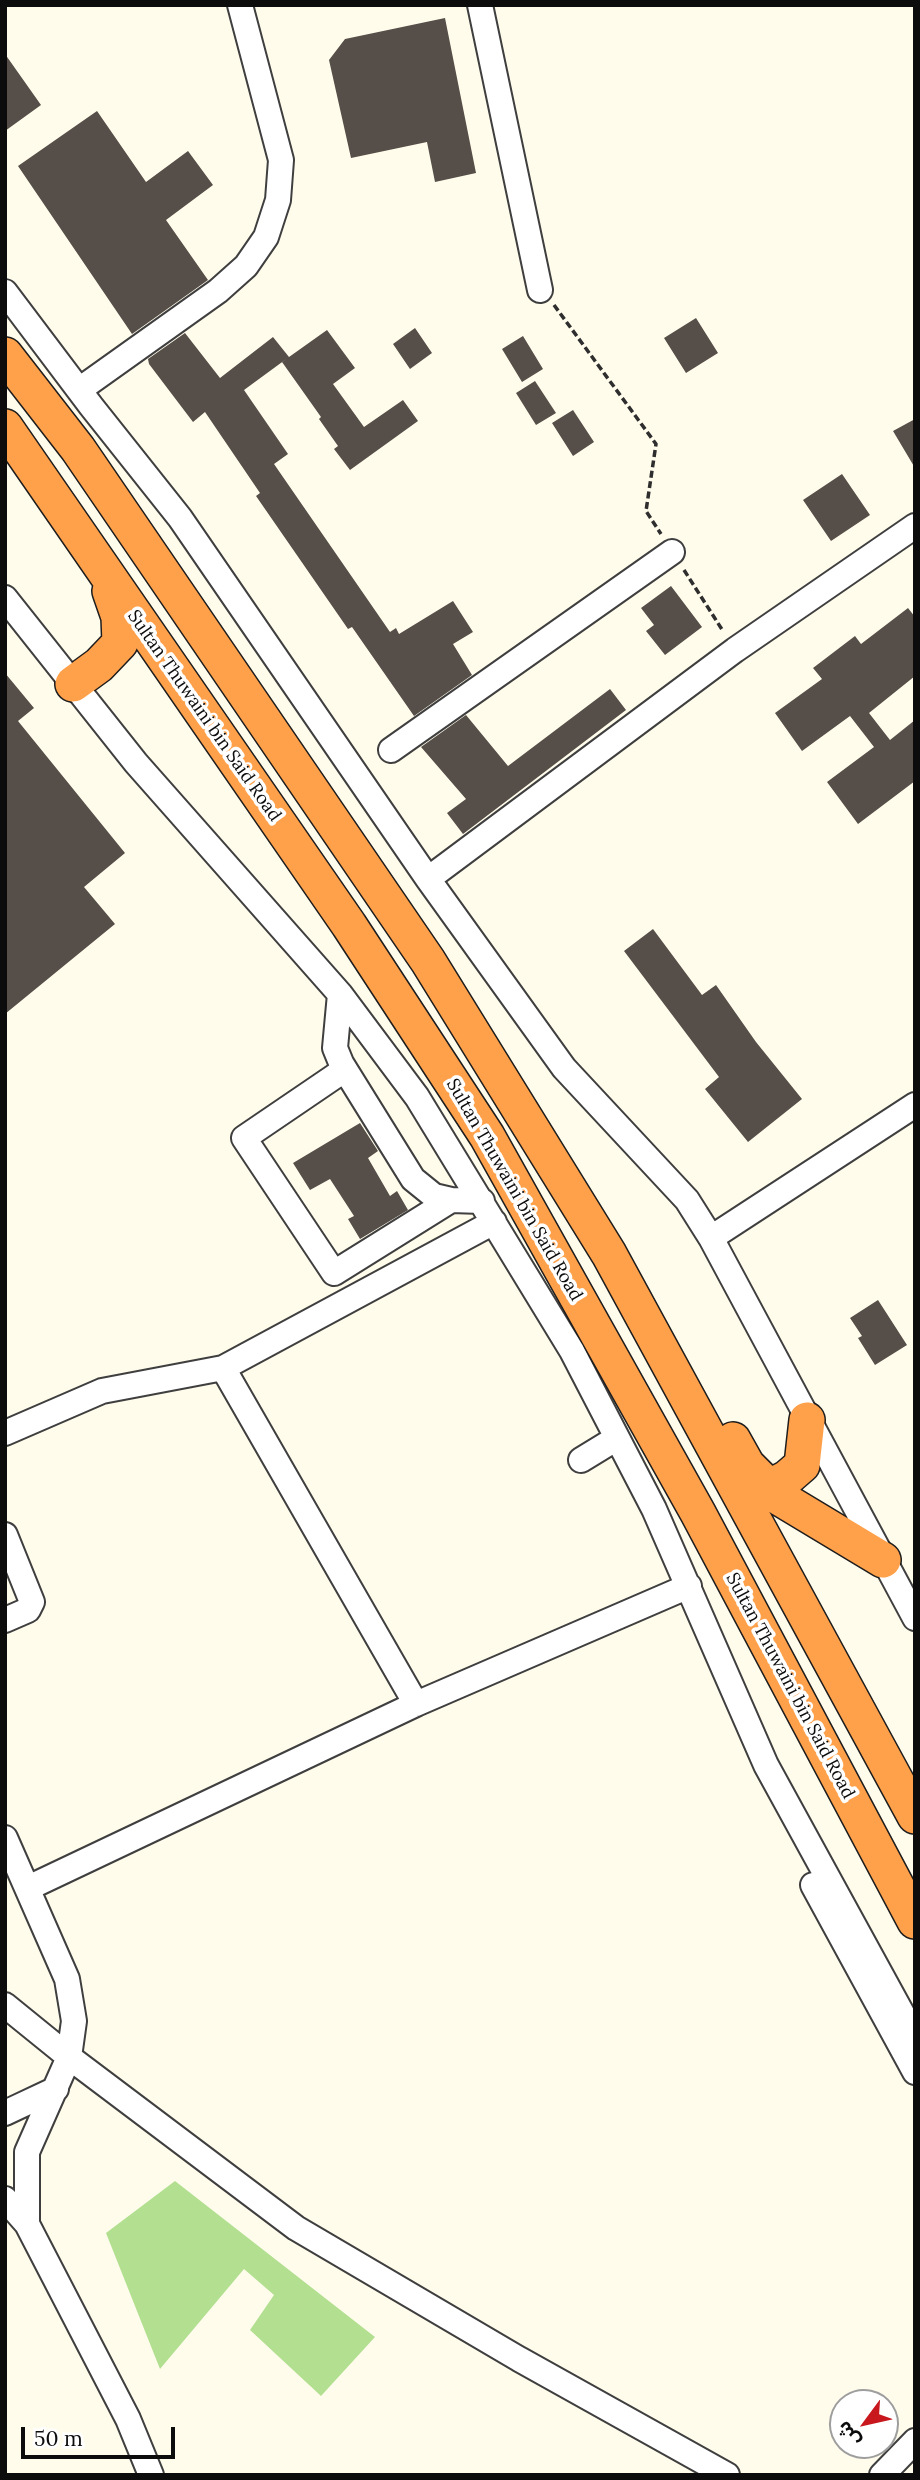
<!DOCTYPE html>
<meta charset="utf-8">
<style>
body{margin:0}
#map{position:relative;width:920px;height:2480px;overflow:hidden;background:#fffcec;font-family:Lora,"Noto Sans Arabic",serif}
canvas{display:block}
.frame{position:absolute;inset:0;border:7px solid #0c0c0c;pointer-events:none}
.north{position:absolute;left:829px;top:2389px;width:70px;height:70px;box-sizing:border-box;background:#fff;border:2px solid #9e9e9e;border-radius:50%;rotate:237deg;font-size:19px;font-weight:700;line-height:28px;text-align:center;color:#0c0c0c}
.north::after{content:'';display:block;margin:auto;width:24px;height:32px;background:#c8181d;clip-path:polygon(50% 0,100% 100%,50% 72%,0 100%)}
.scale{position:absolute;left:21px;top:2427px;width:154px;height:32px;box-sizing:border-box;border:4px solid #0c0c0c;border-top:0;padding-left:9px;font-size:21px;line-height:24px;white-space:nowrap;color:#0c0c0c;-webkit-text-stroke:5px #fff;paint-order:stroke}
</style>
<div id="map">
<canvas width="920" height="2480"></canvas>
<div class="frame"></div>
<div class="north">ش</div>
<div class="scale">50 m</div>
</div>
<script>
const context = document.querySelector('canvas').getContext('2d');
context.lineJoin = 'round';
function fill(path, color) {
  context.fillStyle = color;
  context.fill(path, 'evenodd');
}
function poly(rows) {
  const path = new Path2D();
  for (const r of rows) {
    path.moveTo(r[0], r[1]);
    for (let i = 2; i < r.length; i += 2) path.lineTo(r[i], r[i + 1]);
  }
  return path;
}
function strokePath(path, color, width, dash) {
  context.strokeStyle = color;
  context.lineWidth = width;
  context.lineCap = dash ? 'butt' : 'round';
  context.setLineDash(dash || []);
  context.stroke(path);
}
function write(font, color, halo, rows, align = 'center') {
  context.font = font + ' Lora,serif';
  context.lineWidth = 7;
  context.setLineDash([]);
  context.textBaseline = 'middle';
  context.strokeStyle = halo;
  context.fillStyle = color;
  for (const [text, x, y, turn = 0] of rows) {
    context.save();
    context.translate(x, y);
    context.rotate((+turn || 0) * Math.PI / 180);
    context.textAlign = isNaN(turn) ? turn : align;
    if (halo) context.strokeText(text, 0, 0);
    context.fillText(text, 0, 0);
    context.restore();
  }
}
fill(poly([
 [175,2181,375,2337,321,2396,250,2330,274,2295,244,2269,160,2369,106,2233]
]), '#b2df90');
fill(poly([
 [445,18,476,173,435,182,427,142,351,158,329,60,345,39],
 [5,54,41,105,5,131],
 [97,111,146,182,188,151,213,185,166,220,208,280,132,334,18,166],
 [696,318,718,353,686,373,664,338],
 [415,328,432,353,410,369,393,344],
 [327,330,355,368,333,384,364,427,403,400,418,421,350,470,334,449,338,446,319,419,321,417,282,362],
 [185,333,220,378,273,337,289,357,244,390,288,454,274,464,390,632,396,628,399,634,453,601,473,632,453,644,472,675,414,716,352,627,348,629,256,496,260,493,205,412,193,422,149,364,148,359],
 [523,336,543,369,522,382,502,349],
 [535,381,556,413,536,425,516,393],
 [573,410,594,442,573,456,552,423],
 [915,419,915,468,893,431],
 [842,474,870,515,831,541,803,500],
 [671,586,702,627,665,655,646,631,654,625,641,608],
 [908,608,915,617,915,676,869,713,890,740,915,720,915,781,858,824,827,782,874,747,850,716,802,751,775,713,822,679,813,668,855,636,861,644],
 [5,673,34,708,18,721,125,853,84,887,115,924,5,1014],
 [610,689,626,710,463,834,447,813,466,799,421,747,466,715,508,766],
 [653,929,702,995,716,985,756,1042,802,1099,748,1142,705,1089,719,1077,624,951],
 [360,1123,378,1151,368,1158,390,1196,397,1191,408,1210,360,1239,348,1219,354,1216,330,1179,310,1190,293,1163],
 [878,1300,907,1345,875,1365,858,1338,862,1336,850,1318]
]), '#564e48');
const minor = poly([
 [480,5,540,290],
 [5,292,91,406,180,518,428,879,564,1068,687,1200,711,1238,915,1618],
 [79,390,218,291,246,266,266,237,278,200,281,160,240,5],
 [5,598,136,763,340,994,417,1097,572,1351,654,1509,766,1765,915,2037],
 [391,750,672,552],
 [428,879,735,650,915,526],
 [340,994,335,1048,344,1070,244,1138,334,1273,451,1200,482,1201],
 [341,1063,413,1179,434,1196,451,1200],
 [711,1238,915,1105],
 [223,1368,416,1704],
 [5,1433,102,1391,223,1368,494,1222],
 [581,1460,617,1438],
 [5,1535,32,1602,28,1610,5,1620],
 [5,1838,67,1979,74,2021,69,2057,27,2152,27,2224,128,2419,151,2475],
 [813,1885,915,2072],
 [28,1888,416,1704,689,1586],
 [5,2005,69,2057,296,2228,519,2359,727,2475],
 [5,2113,56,2089],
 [5,2199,27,2224],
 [882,2475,915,2441]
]);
const highway = poly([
 [5,355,78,449,428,961,609,1254,915,1816],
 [5,427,349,925,487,1136,698,1513,915,1921],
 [73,684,99,665,120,643,119,617,110,591],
 [733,1440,747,1465,780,1498,883,1560],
 [768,1488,787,1478,802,1465,807,1420]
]);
strokePath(minor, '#3f3f3f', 28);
strokePath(highway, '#1d1d1d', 38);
strokePath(poly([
 [554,305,656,444,646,511,661,534],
 [684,570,723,631]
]), '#2e2e2e', 3.5, [7, 3.5]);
strokePath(minor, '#fff', 24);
strokePath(highway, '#ffa04a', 35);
write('18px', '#0c0c0c', '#fff', [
 ["Sultan Thuwaini bin Said Road",204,716,55],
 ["Sultan Thuwaini bin Said Road",514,1190,60],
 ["Sultan Thuwaini bin Said Road",790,1686,62]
]);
</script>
